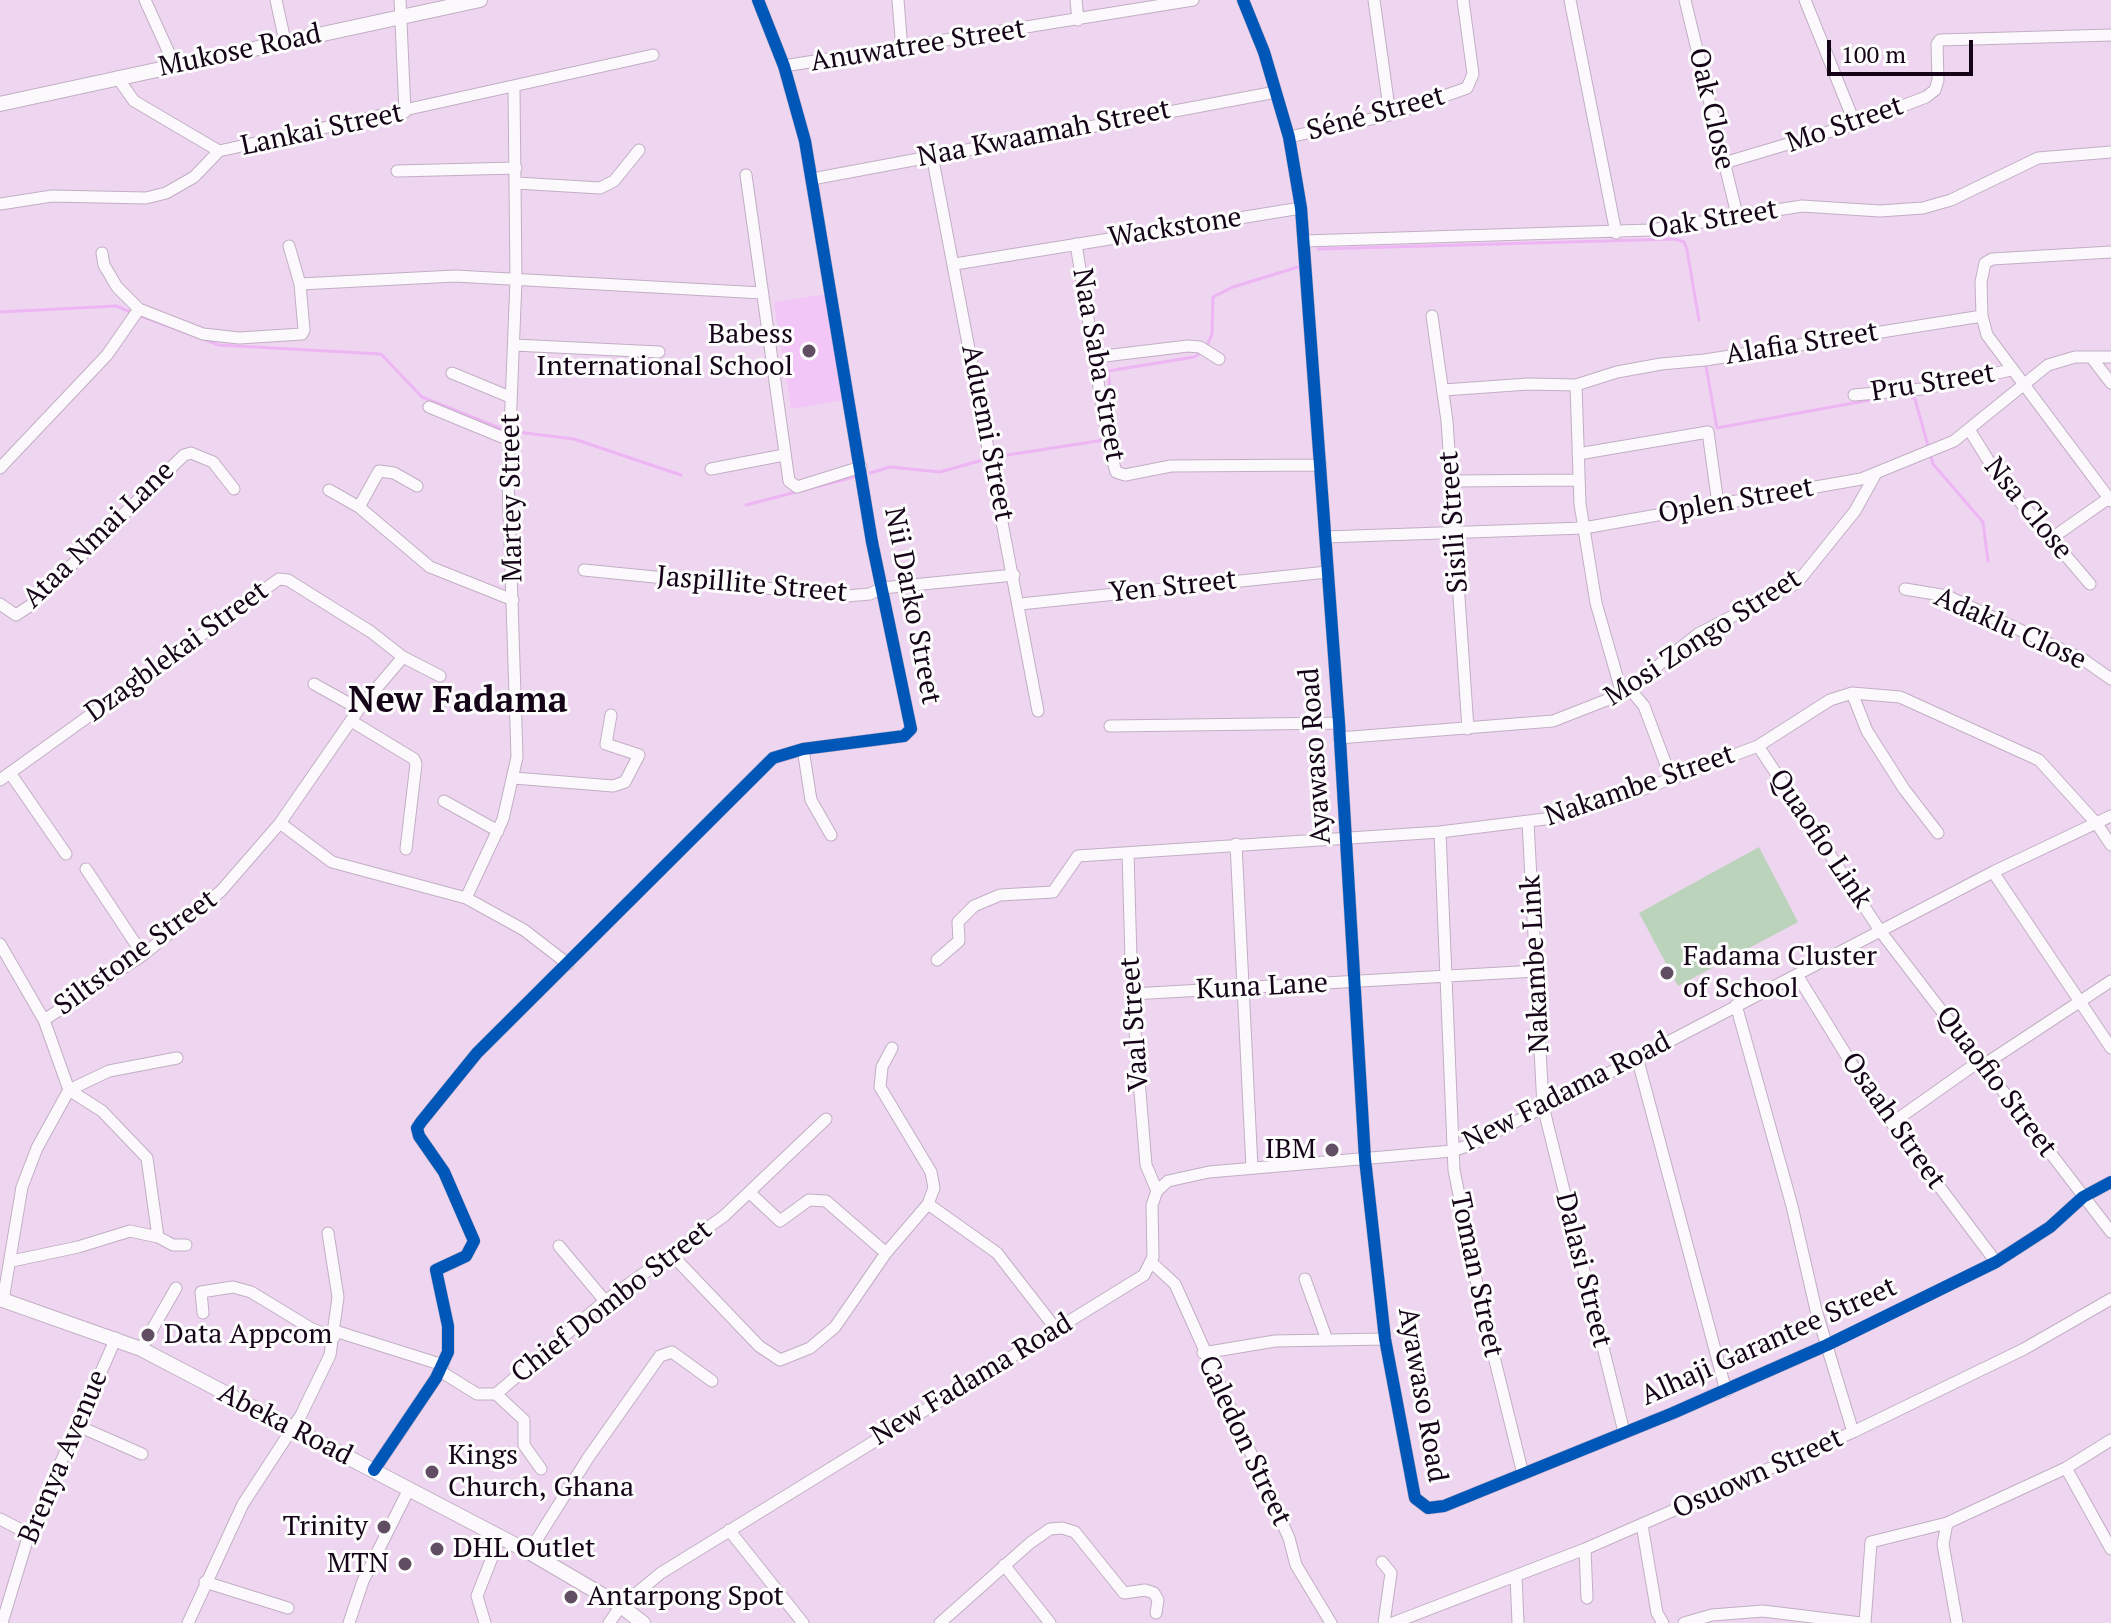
<!DOCTYPE html>
<meta charset="utf-8">
<style>
body{margin:0}
#map{position:relative;width:2111px;height:1623px;overflow:hidden;background:#eed6f0;font-family:"PT Serif",serif}
canvas{display:block}
.scale{position:absolute;left:1827px;top:40px;width:146px;height:36px;box-sizing:border-box;border:4px solid #150417;border-top:0;padding-left:10px;font-size:24px;line-height:28px;white-space:nowrap;color:#150417;-webkit-text-stroke:6px #fdfdfd;paint-order:stroke}
</style>
<div id="map">
<canvas width="2111" height="1623"></canvas>
<div class="scale">100 m</div>
</div>
<script>
const context = document.querySelector('canvas').getContext('2d');
context.lineJoin = 'round';
function fill(path, color) {
  context.fillStyle = color;
  context.fill(path, 'evenodd');
}
function poly(rows) {
  const path = new Path2D();
  for (const r of rows) {
    path.moveTo(r[0], r[1]);
    for (let i = 2; i < r.length; i += 2) path.lineTo(r[i], r[i + 1]);
  }
  return path;
}
function strokePath(path, color, width, dash) {
  context.strokeStyle = color;
  context.lineWidth = width;
  context.lineCap = dash ? 'butt' : 'round';
  context.setLineDash(dash || []);
  context.stroke(path);
}
function write(font, color, halo, rows, align = 'center') {
  context.font = font + ' "PT Serif",serif';
  context.lineWidth = 6;
  context.setLineDash([]);
  context.textBaseline = 'middle';
  context.strokeStyle = halo;
  context.fillStyle = color;
  for (const [text, x, y, turn = 0] of rows) {
    context.save();
    context.translate(x, y);
    context.rotate((+turn || 0) * Math.PI / 180);
    context.textAlign = isNaN(turn) ? turn : align;
    if (halo) context.strokeText(text, 0, 0);
    context.fillText(text, 0, 0);
    context.restore();
  }
}
fill(poly([
 [828,294,845,400,791,409,774,302]
]), '#f2c6f6');
fill(poly([
 [1759,847,1798,922,1678,986,1639,913]
]), '#bbd3ba');
strokePath(poly([
 [1318,249,1675,239,1684,242,1687,250,1699,320],
 [0,312,116,306,133,313],
 [141,316,219,345,381,354,422,397,502,429],
 [1207,346,1212,334,1213,297,1233,287,1298,267],
 [1706,366,1717,428,1881,398],
 [1908,395,1915,399,1933,464,1983,522,1988,561],
 [517,432,574,439,681,475],
 [1110,437,1114,427,1108,371,1194,357,1202,352],
 [1001,456,1104,440],
 [870,473,890,467,940,472,986,459],
 [746,505,854,477]
]), '#eeb5f4', 3);
const minor = poly([
 [145,0,174,64],
 [276,0,285,41],
 [400,0,405,112],
 [898,0,902,50],
 [1076,0,1078,20],
 [1243,0,1264,52,1289,137,1301,208,1339,723,1365,1159,1385,1339,1415,1498,1428,1508,1444,1506,1673,1413,1827,1345,1996,1262,2050,1227,2083,1197,2111,1182],
 [1374,0,1390,115],
 [1570,0,1616,233],
 [1685,0,1738,219],
 [1805,0,1855,124],
 [784,66,1193,0],
 [117,77,134,101,219,151],
 [1289,137,1390,115,1467,88,1473,74,1463,0],
 [932,155,1038,711],
 [1724,163,1855,124,1926,97,1935,90,1938,80,1937,44,1940,40,2111,35],
 [397,171,516,168],
 [746,175,789,481,797,487,861,467],
 [812,179,1276,92],
 [516,183,600,188,614,181,639,150],
 [0,204,52,196,146,198,166,193,194,177,219,151,653,55],
 [1304,241,1651,230,1802,206,1880,211,1923,208,1951,200,2038,158,2111,152],
 [1076,244,1108,443,1116,472,1125,475,1171,466,1321,465],
 [2111,252,1992,259,1985,263,1981,282,1982,316,1987,335,2111,501],
 [102,253,104,265,117,287,139,309],
 [955,264,1301,208],
 [300,284,455,276,762,293],
 [1432,316,1447,421,1468,729],
 [514,345,659,352],
 [1096,357,1188,346,1200,347,1219,359],
 [2091,357,2111,383],
 [452,373,510,397],
 [1576,385,1580,504,1596,603,1622,694],
 [1444,390,1528,384,1576,385,1617,372,1661,364,1705,360,1982,316],
 [1854,395,1922,389,2011,370],
 [429,407,509,440],
 [1970,431,1998,476,2090,584],
 [1578,454,1708,432,1718,504],
 [0,468,107,355,139,309,203,334,239,338,302,334,304,330,300,284,289,246],
 [711,469,784,455],
 [1452,481,1578,480],
 [329,490,359,507,430,567,513,600],
 [359,507,379,471,394,473,417,486],
 [1325,537,1584,528,1861,479,1954,441,2048,365,2075,357,2111,357],
 [2052,538,2109,498],
 [584,570,846,596,870,594,882,588,1014,575],
 [1905,589,1947,596,2084,660,2111,679],
 [0,604,16,615,31,605,184,455,191,453,213,462,234,489],
 [1020,604,1327,572],
 [314,684,359,709],
 [1630,689,1644,706,1671,778],
 [1852,693,1867,731,1904,789,1938,833],
 [353,722,414,759,416,764,406,849],
 [1110,726,1339,723],
 [1339,738,1553,721,1622,694,1698,634,1797,583,1855,511,1875,475],
 [1758,746,1881,932,2111,1232],
 [803,749,811,800,831,835],
 [10,773,66,854],
 [514,778,613,786,625,782,639,755,606,744,611,715],
 [0,780,279,579,288,580,371,632,403,657,440,676],
 [444,801,498,831],
 [1528,822,1543,1106,1624,1432],
 [280,823,332,862,466,898,524,930,568,964],
 [1440,832,1454,1170,1481,1304,1523,1474],
 [1236,844,1252,1168],
 [1128,853,1132,994,1146,1165,1157,1191],
 [86,869,143,955],
 [1993,872,2111,1048],
 [466,898,503,819,517,757,508,478,516,281,514,88],
 [0,944,44,1020,69,1090,102,1111,147,1158,158,1237],
 [937,960,959,941,958,922,974,906,1000,895,1053,892,1078,856,1440,832,1545,819,1617,799,1758,746,1830,700,1852,693,1900,697,2039,760,2097,824,2111,845],
 [1797,975,1872,1097,1996,1262],
 [1132,994,1536,971],
 [1736,1005,1792,1206,1816,1310,1853,1432],
 [44,1020,143,955,221,891,280,823,359,709,403,657],
 [1637,1057,1726,1391],
 [1985,1064,2111,981],
 [1892,1123,1981,1060],
 [750,1193,780,1221,809,1200,826,1201,886,1253],
 [928,1204,997,1253,1056,1329],
 [559,1246,605,1301],
 [671,1254,759,1346,780,1360,810,1348,835,1327,886,1253,928,1204,934,1188,931,1172,880,1087,882,1067,892,1048],
 [12,1261,78,1247,130,1231,158,1237,173,1245,186,1245],
 [1152,1263,1175,1284,1289,1538,1296,1565,1331,1623],
 [1305,1279,1327,1340],
 [3,1300,22,1187,37,1148,69,1090,109,1071,177,1058],
 [203,1313,201,1292,233,1287,251,1292,312,1329,334,1337],
 [335,1331,443,1365],
 [141,1349,176,1288],
 [1203,1353,1275,1341,1385,1339],
 [440,1371,477,1394,496,1394,605,1301,724,1216,826,1119],
 [496,1394,524,1420,524,1445,541,1469],
 [76,1425,142,1454],
 [2066,1468,2111,1549],
 [374,1470,436,1378,448,1352,448,1326,436,1270,466,1256,474,1241,444,1172,419,1136,417,1128,421,1122,477,1053,773,758,803,749,904,736,911,729,872,542,805,141,784,66,758,0],
 [0,1519,29,1534],
 [1947,1523,1943,1544,1957,1623],
 [1642,1525,1657,1613,1663,1623],
 [729,1530,803,1623],
 [1585,1549,1587,1598],
 [529,1552,588,1458,660,1356,672,1352,712,1381],
 [1382,1562,1391,1573,1384,1623],
 [1004,1565,1050,1623],
 [1516,1576,1518,1623],
 [205,1582,288,1608],
 [2,1623,29,1534,116,1338],
 [188,1623,243,1504,301,1415,330,1355,338,1297,328,1233],
 [349,1623,363,1581,409,1489],
 [485,1623,477,1596,500,1537],
 [609,1623,621,1606,661,1573,1144,1275,1153,1257,1152,1205,1157,1191,1168,1181,1209,1172,1452,1151,1473,1144,1993,872,2111,816],
 [940,1623,1030,1543,1050,1529,1062,1528,1075,1532,1124,1593,1145,1590,1154,1593,1158,1600,1156,1613],
 [1393,1623,1585,1549,1853,1432,2024,1349,2111,1299],
 [1684,1623,1712,1615,1763,1611,1861,1623],
 [1865,1623,1871,1542,1947,1523,2066,1468,2111,1440]
]);
const tertiary = poly([
 [0,104,480,0],
 [0,1299,141,1349,529,1552,621,1606,643,1623]
]);
strokePath(minor, '#c2aec4', 13);
strokePath(tertiary, '#c2aec4', 16);
strokePath(minor, '#fcf9fd', 11);
strokePath(tertiary, '#fcf9fd', 14);
strokePath(poly([
 [1243,0,1264,52,1289,137,1301,208,1339,723,1365,1159,1385,1339,1415,1498,1428,1508,1444,1506,1673,1413,1827,1345,1996,1262,2050,1227,2083,1197,2111,1182],
 [374,1470,436,1378,448,1352,448,1326,436,1270,466,1256,474,1241,444,1172,419,1136,417,1128,421,1122,477,1053,773,758,803,749,904,736,911,729,872,542,805,141,784,66,758,0]
]), '#0057b8', 12);
for (const [x, y, r, color] of [
 [809,351,8,"#614e63"],
 [1667,973,8,"#614e63"],
 [1332,1150,8,"#614e63"],
 [148,1335,8,"#614e63"],
 [432,1472,8,"#614e63"],
 [384,1527,8,"#614e63"],
 [437,1549,8,"#614e63"],
 [405,1564,8,"#614e63"],
 [571,1597,8,"#614e63"]
]) {
  const dot = new Path2D();
  dot.arc(x, y, r, 0, 2 * Math.PI);
  context.fillStyle = color;
  context.fill(dot);
  strokePath(dot, '#fdfdfd', 3);
}
write('28px', '#150417', '#fdfdfd', [
 ["Anuwatree Street",918,46,-9],
 ["Mukose Road",240,51,-12],
 ["Oak Close",1711,109,77],
 ["Séné Street",1376,114,-15],
 ["Mo Street",1845,125,-19],
 ["Lankai Street",322,130,-12],
 ["Naa Kwaamah Street",1044,134,-11],
 ["Oak Street",1713,220,-9],
 ["Wackstone",1175,228,-9],
 ["Alafia Street",1802,344,-9],
 ["Naa Saba Street",1098,365,80],
 ["Pru Street",1933,383,-9],
 ["Aduemi Street",987,433,79],
 ["Martey Street",512,498,-91],
 ["Oplen Street",1736,501,-10],
 ["Nsa Close",2028,509,51],
 ["Sisili Street",1454,522,-94],
 ["Ataa Nmai Lane",99,535,-44],
 ["Jaspillite Street",752,585,5],
 ["Yen Street",1173,587,-6],
 ["Nii Darko Street",912,606,79],
 ["Adaklu Close",2010,629,24],
 ["Mosi Zongo Street",1703,638,-33],
 ["Dzagblekai Street",177,652,-36],
 ["Ayawaso Road",1316,756,-94],
 ["Nakambe Street",1640,786,-19],
 ["Quaofio Link",1820,839,56],
 ["Siltstone Street",136,953,-36],
 ["Nakambe Link",1536,964,-93],
 ["Kuna Lane",1262,987,-3],
 ["Vaal Street",1135,1024,-94],
 ["Quaofio Street",1996,1082,53],
 ["New Fadama Road",1567,1092,-27],
 ["Osaah Street",1893,1121,55],
 ["Dalasi Street",1583,1270,76],
 ["Toman Street",1476,1275,78],
 ["Chief Dombo Street",612,1302,-38],
 ["Alhaji Garantee Street",1769,1342,-24],
 ["New Fadama Road",972,1380,-31],
 ["Ayawaso Road",1422,1395,80],
 ["Abeka Road",285,1425,27],
 ["Caledon Street",1244,1441,65],
 ["Brenya Avenue",64,1457,-67],
 ["Osuown Street",1758,1474,-24]
]);
write('28px', '#150417', '#fdfdfd', [
 ["Babess",793,335,"right"],
 ["International School",793,367,"right"],
 ["Fadama Cluster",1683,957],
 ["of School",1683,989],
 ["IBM",1316,1150,"right"],
 ["Data Appcom",164,1335],
 ["Kings",448,1456],
 ["Church, Ghana",448,1488],
 ["Trinity",368,1527,"right"],
 ["DHL Outlet",453,1549],
 ["MTN",389,1564,"right"],
 ["Antarpong Spot",587,1597]
], 'left');
write('bold 36px', '#150417', '#fdfdfd', [
 ["New Fadama",458,702]
]);
</script>
